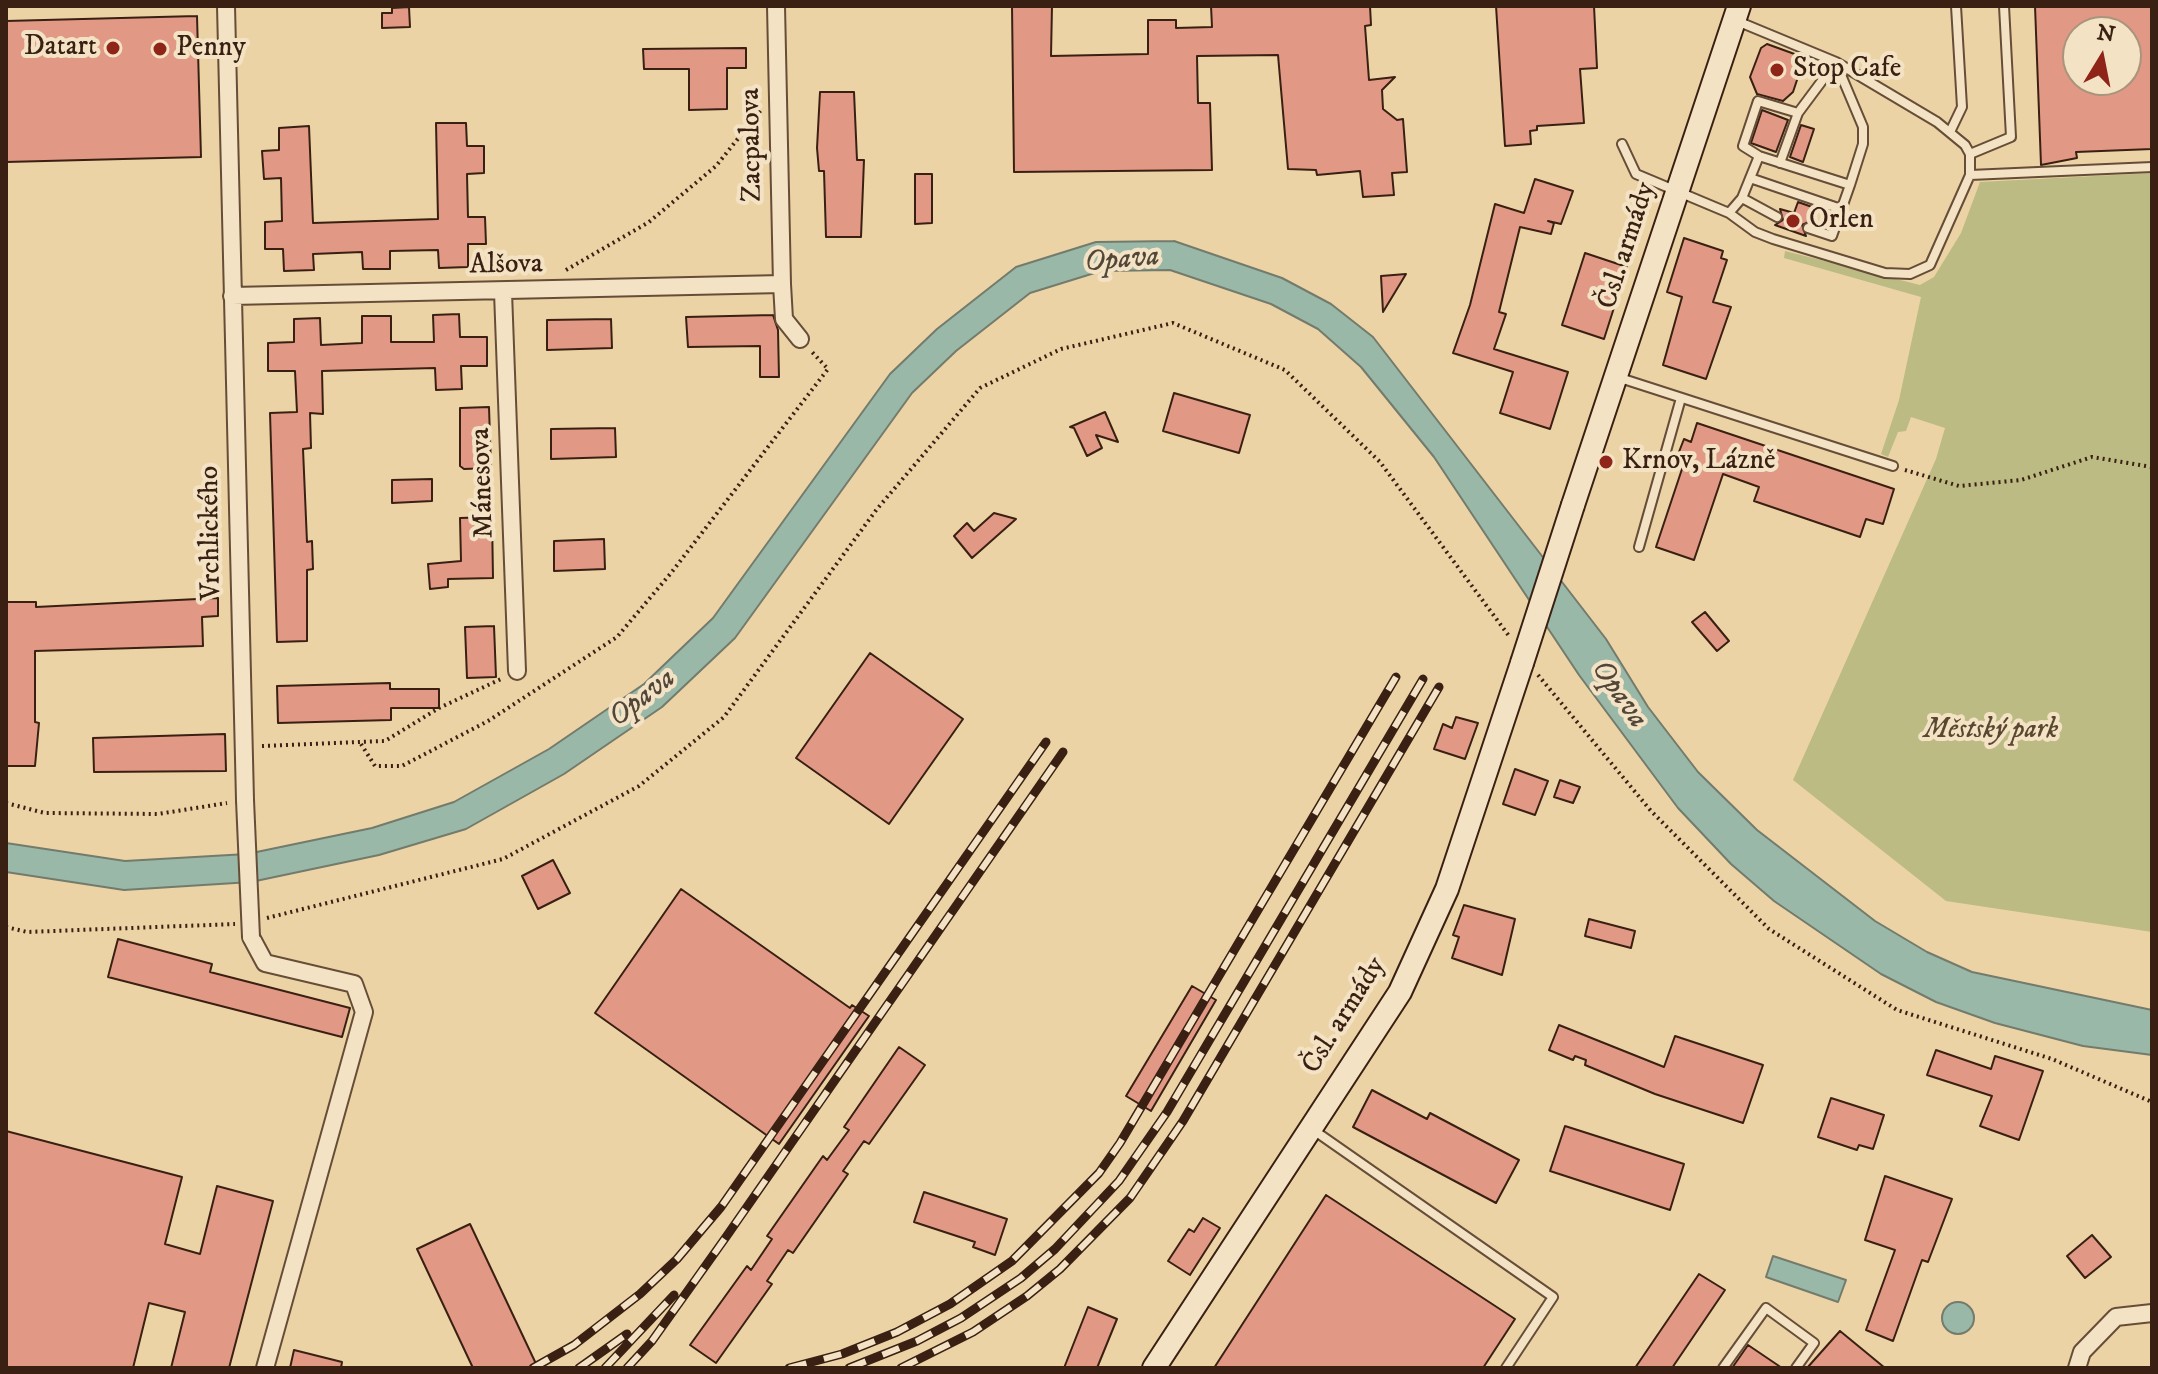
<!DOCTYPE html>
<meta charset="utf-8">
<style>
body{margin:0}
#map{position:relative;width:2158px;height:1374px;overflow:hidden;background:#ecd3a5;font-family:"IM FELL DW Pica",serif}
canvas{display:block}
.frame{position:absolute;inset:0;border:8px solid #392013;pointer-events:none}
.north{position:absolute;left:2062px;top:16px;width:80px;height:80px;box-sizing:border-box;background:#f3e2c4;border:2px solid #a9947d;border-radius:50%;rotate:10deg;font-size:22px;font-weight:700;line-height:32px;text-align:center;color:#392013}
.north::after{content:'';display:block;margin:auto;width:28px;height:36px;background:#8f2418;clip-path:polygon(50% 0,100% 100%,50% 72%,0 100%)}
</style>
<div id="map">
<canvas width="2158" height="1374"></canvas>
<div class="frame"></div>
<div class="north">N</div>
</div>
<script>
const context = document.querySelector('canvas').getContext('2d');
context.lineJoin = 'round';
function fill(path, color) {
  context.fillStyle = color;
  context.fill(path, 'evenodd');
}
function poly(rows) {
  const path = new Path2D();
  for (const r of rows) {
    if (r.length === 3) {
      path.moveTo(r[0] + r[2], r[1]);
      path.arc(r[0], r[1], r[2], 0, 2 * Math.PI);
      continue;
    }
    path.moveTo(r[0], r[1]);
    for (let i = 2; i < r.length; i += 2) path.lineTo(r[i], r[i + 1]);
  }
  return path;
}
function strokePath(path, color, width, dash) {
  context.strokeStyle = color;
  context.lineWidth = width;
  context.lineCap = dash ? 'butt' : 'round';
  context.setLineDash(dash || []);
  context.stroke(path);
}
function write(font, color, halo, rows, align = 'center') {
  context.font = font + ' "IM FELL DW Pica",serif';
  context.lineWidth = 8;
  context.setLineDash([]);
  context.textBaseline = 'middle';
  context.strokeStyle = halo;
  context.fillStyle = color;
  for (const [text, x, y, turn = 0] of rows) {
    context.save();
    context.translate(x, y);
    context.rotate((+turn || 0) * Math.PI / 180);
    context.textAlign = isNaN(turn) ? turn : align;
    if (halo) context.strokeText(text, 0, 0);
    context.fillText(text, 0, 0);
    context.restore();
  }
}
fill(poly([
 [2152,173,2152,932,1946,901,1793,780,1936,459,1945,428,1911,417,1906,431,1898,432,1888,457,1881,454,1899,400,1921,297,1784,258,1785,251,1920,285,1934,277,1961,233,1980,182]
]), '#bcbb83');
const water = poly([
 [1174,241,1282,278,1331,304,1373,337,1606,639,1648,707,1698,772,1757,830,1875,921,1927,952,1972,972,2152,1010,2152,1055,2083,1046,1995,1023,1936,1002,1881,974,1774,901,1731,864,1678,808,1579,675,1434,457,1361,367,1318,329,1271,304,1170,270,1101,271,1030,293,956,351,912,393,735,638,662,707,564,774,466,829,379,855,251,882,124,890,6,872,6,843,125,861,247,854,372,828,454,802,549,749,644,684,713,618,890,374,937,329,1016,267,1096,242,1174,241],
 [1773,1256,1846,1280,1838,1302,1766,1277,1773,1256],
 [1958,1318,16]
]);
fill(water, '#99b8a7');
strokePath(water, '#737b6c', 2);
const building = poly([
 [1012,6,1052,6,1051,56,1148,54,1148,20,1176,20,1176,28,1212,27,1211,6,1370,6,1371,25,1365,26,1369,80,1395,77,1382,90,1383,109,1397,120,1403,119,1407,172,1392,173,1394,195,1363,197,1360,171,1317,175,1316,170,1288,169,1278,55,1197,56,1198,103,1210,103,1212,170,1014,172,1012,6],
 [1496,6,1594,6,1597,68,1580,69,1584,123,1537,126,1537,130,1530,131,1531,144,1505,146,1496,6],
 [2035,6,2152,6,2152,149,2076,152,2077,158,2041,165,2035,6],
 [2078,32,2126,32,2126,80,2078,80,2078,32],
 [409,7,410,27,382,28,382,13,392,13,392,8,409,7],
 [197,16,201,157,6,162,6,21,197,16],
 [1767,44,1800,56,1803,62,1793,92,1783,101,1757,94,1750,77,1761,48,1767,44],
 [746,48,746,68,727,68,727,109,689,110,689,69,644,69,643,49,746,48],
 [820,92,854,92,857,160,864,160,861,237,826,237,824,171,819,171,817,148,820,92],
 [1762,110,1788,120,1776,152,1751,143,1762,110],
 [436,123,466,123,467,146,484,146,484,173,467,174,468,217,485,217,486,244,468,244,468,267,439,268,438,250,390,251,390,269,363,269,362,252,313,254,314,270,284,271,283,249,265,249,265,222,282,221,281,178,264,179,262,151,279,150,279,128,309,126,313,223,438,219,436,123],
 [1801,125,1814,129,1803,162,1790,157,1801,125],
 [915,174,932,174,932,223,915,224,915,174],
 [1535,179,1573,191,1561,224,1548,221,1554,223,1551,234,1520,227,1499,312,1506,314,1494,349,1568,372,1550,429,1500,413,1513,372,1453,353,1470,305,1495,204,1524,213,1535,179],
 [1798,202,1815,208,1811,221,1802,225,1806,236,1775,225,1783,220,1780,209,1794,213,1798,202],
 [1684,238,1723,251,1721,258,1727,260,1713,302,1731,307,1706,379,1663,365,1682,297,1667,292,1684,238],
 [1585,253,1627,267,1604,339,1562,325,1585,253],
 [1406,274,1383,312,1381,276,1406,274],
 [459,314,460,337,487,337,487,366,461,366,462,389,436,390,435,368,322,371,323,414,310,413,311,448,303,449,307,542,312,541,313,569,307,570,307,641,277,642,270,413,297,412,295,371,268,371,268,343,294,342,294,319,320,318,321,345,362,343,362,316,391,316,391,342,434,342,433,315,459,314],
 [773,315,778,330,779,377,760,377,760,346,688,347,686,317,773,315],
 [611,319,612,348,547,350,547,320,611,319],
 [1174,393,1250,415,1239,453,1163,431,1174,393],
 [489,407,491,468,464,469,460,466,460,408,489,407],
 [1105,412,1118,442,1096,435,1102,448,1087,456,1074,428,1070,427,1105,412],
 [1697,423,1894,489,1883,524,1866,519,1860,537,1754,501,1759,487,1723,474,1694,560,1656,547,1685,460,1677,457,1684,439,1691,442,1697,423],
 [615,428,616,457,551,459,551,429,615,428],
 [432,479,432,501,392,503,392,480,432,479],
 [994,513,1016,519,972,558,954,536,967,523,974,531,994,513],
 [492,517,493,578,448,579,448,587,430,589,428,564,461,561,460,518,492,517],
 [604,539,605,569,554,571,554,541,604,539],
 [218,598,218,616,202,617,203,646,35,651,35,722,39,723,35,766,6,766,7,602,36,602,36,607,218,598],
 [1705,612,1729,641,1717,651,1692,622,1705,612],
 [494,626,496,677,467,678,465,627,494,626],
 [870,653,963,719,889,824,796,758,870,653],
 [390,683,390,689,439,689,439,708,391,708,391,720,278,723,277,686,390,683],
 [1456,717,1478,723,1465,759,1434,749,1443,724,1452,728,1456,717],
 [225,734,226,771,94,772,93,738,225,734],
 [1515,769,1548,781,1535,815,1503,804,1515,769],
 [1560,780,1580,787,1573,803,1554,797,1560,780],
 [553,860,570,893,538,909,522,876,553,860],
 [681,889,850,1008,852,1005,869,1016,779,1144,595,1013,681,889],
 [1464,905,1515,919,1502,975,1452,958,1459,937,1453,935,1464,905],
 [1589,919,1635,931,1631,948,1585,936,1589,919],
 [118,939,212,964,210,972,350,1008,342,1037,108,977,118,939],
 [1192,986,1216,1000,1151,1111,1126,1096,1192,986],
 [1559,1025,1664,1067,1675,1036,1763,1065,1743,1123,1655,1094,1585,1065,1586,1060,1575,1056,1573,1060,1549,1050,1559,1025],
 [899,1047,925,1065,869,1144,864,1141,843,1171,848,1174,793,1253,788,1250,767,1281,772,1284,716,1363,690,1345,747,1266,751,1270,772,1239,767,1236,823,1156,827,1160,849,1130,844,1127,899,1047],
 [1936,1050,1991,1069,1995,1056,2043,1071,2019,1140,1980,1126,1992,1096,1927,1075,1936,1050],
 [1372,1090,1427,1119,1430,1113,1519,1160,1496,1203,1353,1127,1372,1090],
 [1831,1098,1884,1115,1873,1149,1859,1145,1857,1150,1818,1137,1831,1098],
 [1565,1126,1684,1164,1670,1210,1550,1171,1565,1126],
 [6,1131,182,1177,165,1244,200,1254,217,1186,273,1201,229,1368,171,1368,185,1312,149,1303,133,1368,6,1368,6,1131],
 [1885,1176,1952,1199,1928,1262,1922,1260,1893,1341,1866,1330,1895,1250,1865,1240,1885,1176],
 [924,1192,1007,1219,995,1255,973,1247,975,1242,914,1222,924,1192],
 [1326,1195,1515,1319,1483,1368,1214,1368,1326,1195],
 [1203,1218,1220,1228,1190,1275,1168,1261,1189,1229,1194,1232,1203,1218],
 [470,1224,538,1368,473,1368,417,1249,470,1224],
 [2092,1235,2111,1257,2085,1278,2067,1256,2092,1235],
 [1699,1274,1725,1290,1672,1368,1635,1368,1699,1274],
 [1088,1307,1117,1319,1097,1368,1064,1368,1088,1307],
 [1840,1331,1868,1354,1885,1368,1807,1368,1840,1331],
 [1748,1345,1782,1368,1732,1368,1748,1345],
 [294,1350,342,1362,341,1368,290,1368,294,1350]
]);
fill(building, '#e19884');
strokePath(building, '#392013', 2);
const service = poly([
 [1737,21,1836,62,1798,113,1780,163],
 [1798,113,1758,101,1743,146,1759,156,1850,185,1863,144,1863,127,1836,63],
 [1950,132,1962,107,1956,6],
 [1622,144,1636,174,1729,213,1742,198,1759,156],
 [1970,154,2011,137,2004,6],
 [1970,175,2152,167],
 [1750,178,1841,209],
 [1742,198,1777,217],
 [1729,213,1755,232,1773,239,1885,273,1910,274,1930,265,1970,175,1970,154,1965,145,1937,122,1836,62],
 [1808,228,1832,236,1850,185],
 [1617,377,1893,466],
 [1639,547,1681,398],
 [1312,1129,1553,1297,1506,1368],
 [1723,1368,1766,1308,1814,1343,1796,1368]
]);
const minor = poly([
 [226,6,245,800],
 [776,6,782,284,784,319,800,339],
 [503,292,517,671],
 [232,296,782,284],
 [251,937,265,963,354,984,364,1012,265,1368],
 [2077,1368,2082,1352,2116,1317,2152,1313]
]);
const secondary = poly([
 [1573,505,1739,6],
 [1154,1368,1400,992,1447,889,1522,663]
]);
strokePath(service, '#664d38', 12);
strokePath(minor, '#664d38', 20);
strokePath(secondary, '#392013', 26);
strokePath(poly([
 [566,270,649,222,716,166,761,110],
 [1905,470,1959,486,2021,480,2092,457,2152,467],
 [1538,675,1651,811,1769,929,1897,1010,2052,1059,2152,1102],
 [361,744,375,766,402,766,488,721,617,637,671,573,828,369,812,352],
 [262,746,385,741,439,708,501,679],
 [6,803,45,813,158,814,227,803],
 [267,918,503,859,639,786,724,717,877,509,980,388,1061,349,1173,323,1285,370,1380,462,1509,636],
 [6,927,27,932,235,924]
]), '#392013', 4, [2, 4]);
strokePath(service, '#f3e2c4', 8);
strokePath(minor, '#f3e2c4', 16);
strokePath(secondary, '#f3e2c4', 22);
const rail = poly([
 [533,1368,574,1345,640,1294,677,1259,721,1207,1046,742],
 [579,1368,627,1334],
 [605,1368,674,1295],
 [627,1368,652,1341,726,1237,1063,752],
 [789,1368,842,1354,897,1332,950,1304,1012,1261,1099,1173,1120,1143,1396,677],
 [849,1368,917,1341,961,1318,1021,1278,1055,1249,1119,1181,1167,1112,1423,679],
 [901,1368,973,1332,1027,1296,1060,1269,1130,1198,1183,1121,1439,687]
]);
strokePath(rail, '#392013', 9);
strokePath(rail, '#f3e2c4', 6, [18]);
const minorBridge = poly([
 [245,800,251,937]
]);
const secondaryBridge = poly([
 [1522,663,1573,505]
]);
strokePath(minorBridge, '#664d38', 20, []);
strokePath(secondaryBridge, '#392013', 26, []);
strokePath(minorBridge, '#f3e2c4', 16);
strokePath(secondaryBridge, '#f3e2c4', 22);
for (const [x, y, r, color] of [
 [113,48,8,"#8f2418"],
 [160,49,8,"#8f2418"],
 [1777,70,8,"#8f2418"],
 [1793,221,8,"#8f2418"],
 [1606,462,8,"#8f2418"]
]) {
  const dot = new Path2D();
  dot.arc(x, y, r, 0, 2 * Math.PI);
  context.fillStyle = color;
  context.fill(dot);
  strokePath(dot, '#f3e2c4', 3);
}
write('28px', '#392013', '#f3e2c4', [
 ["Datart",97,48,"right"],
 ["Penny",176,49],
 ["Stop Cafe",1793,70],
 ["Orlen",1809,221],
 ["Krnov, Lázně",1622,462]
], 'left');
write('28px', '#392013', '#f3e2c4', [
 ["Zacpalova",753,145,-91],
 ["Čsl. armády",1628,246,-72],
 ["Alšova",506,266,-1],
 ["Mánesova",484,483,-92],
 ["Vrchlického",212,533,-91],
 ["Čsl. armády",1345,1016,-58]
]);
write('italic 28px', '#5a472f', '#f3e2c4', [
 ["Městský park",1991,731]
]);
write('italic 30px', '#514638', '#f3e2c4', [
 ["Opava",1122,261,-5],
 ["Opava",1618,695,55],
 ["Opava",643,699,-38]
]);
</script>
